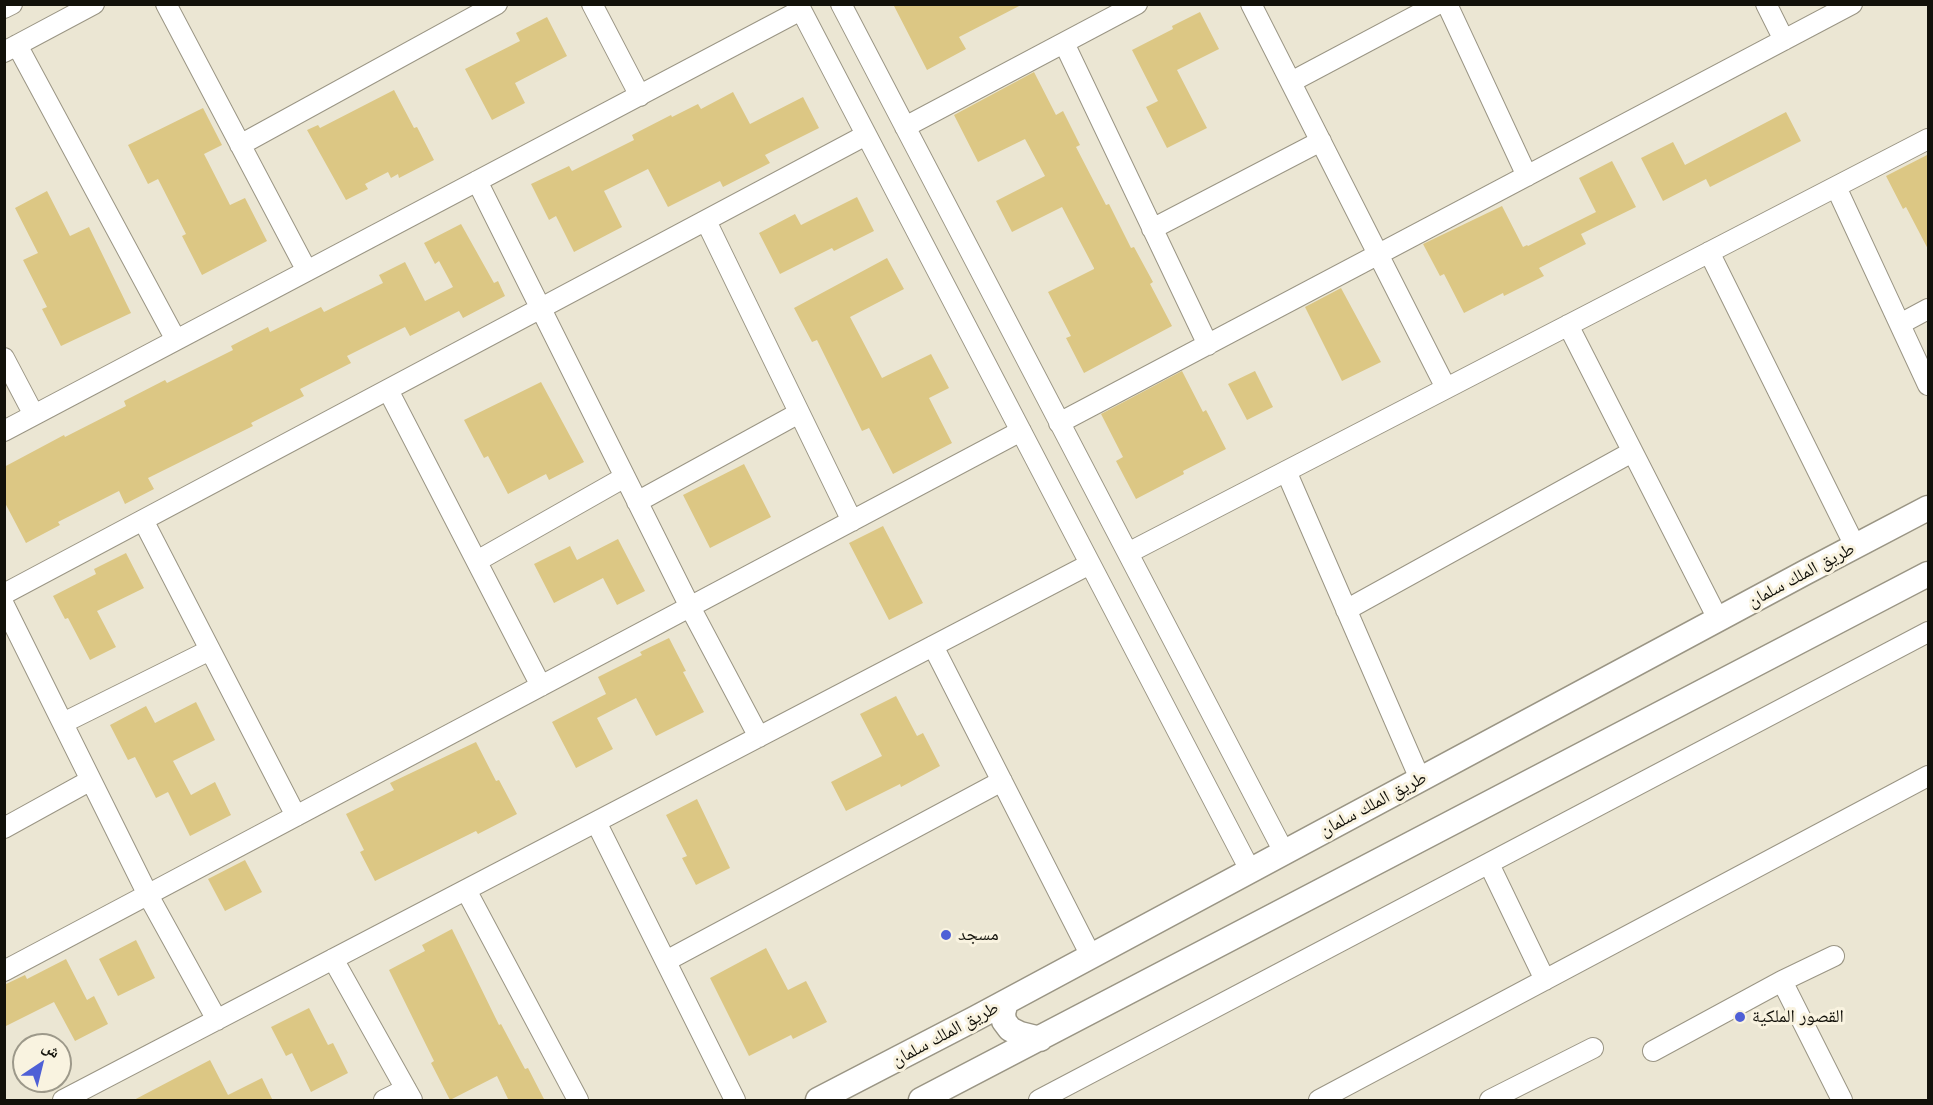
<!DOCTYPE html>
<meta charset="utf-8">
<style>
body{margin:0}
#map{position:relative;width:1933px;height:1105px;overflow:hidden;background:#ebe6d3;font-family:Raleway,"Noto Naskh Arabic",sans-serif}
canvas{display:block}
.frame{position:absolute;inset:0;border:6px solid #12110a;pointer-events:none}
.north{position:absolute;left:12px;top:1033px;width:60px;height:60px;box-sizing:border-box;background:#f9f3e0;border:2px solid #9d998a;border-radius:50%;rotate:35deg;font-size:16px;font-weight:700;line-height:24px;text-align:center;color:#12110a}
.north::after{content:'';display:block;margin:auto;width:21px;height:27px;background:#4f60d6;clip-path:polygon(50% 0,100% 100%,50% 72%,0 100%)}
</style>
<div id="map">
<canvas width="1933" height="1105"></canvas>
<div class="frame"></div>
<div class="north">ش</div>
</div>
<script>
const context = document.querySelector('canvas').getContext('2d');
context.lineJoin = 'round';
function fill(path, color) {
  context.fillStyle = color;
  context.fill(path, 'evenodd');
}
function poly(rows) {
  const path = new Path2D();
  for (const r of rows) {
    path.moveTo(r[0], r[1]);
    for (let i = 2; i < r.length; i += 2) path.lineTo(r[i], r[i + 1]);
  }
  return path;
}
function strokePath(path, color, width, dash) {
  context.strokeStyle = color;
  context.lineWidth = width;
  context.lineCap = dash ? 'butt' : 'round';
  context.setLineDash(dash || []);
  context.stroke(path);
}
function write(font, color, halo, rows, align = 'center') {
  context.font = font + ' Raleway,"Noto Naskh Arabic",sans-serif';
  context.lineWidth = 6;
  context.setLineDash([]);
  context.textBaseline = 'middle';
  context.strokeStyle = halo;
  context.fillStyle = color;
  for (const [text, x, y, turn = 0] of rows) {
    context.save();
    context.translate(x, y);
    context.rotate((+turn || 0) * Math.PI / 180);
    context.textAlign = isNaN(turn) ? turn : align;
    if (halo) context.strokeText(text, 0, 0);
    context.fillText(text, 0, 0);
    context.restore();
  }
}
fill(poly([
 [893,4,1023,4,959,37,966,49,927,70],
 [1200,12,1219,49,1177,70,1207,128,1167,148,1146,107,1158,101,1132,50,1173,29,1172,26],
 [547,17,567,56,515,83,525,103,492,120,465,69,520,41,516,33],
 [1034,72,1056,115,1063,111,1080,145,1076,147,1106,205,1109,204,1131,248,1134,247,1153,282,1150,284,1172,326,1084,373,1066,338,1071,336,1048,292,1094,269,1094,268,1062,207,1012,232,996,201,1045,176,1025,139,978,162,954,115],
 [394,90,414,128,417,127,434,160,399,178,398,174,391,178,388,172,365,184,368,189,346,200,307,130,318,125,320,128],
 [733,92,750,124,803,97,819,128,765,155,770,163,723,187,720,181,668,207,648,169,604,191,622,227,574,252,556,216,549,220,531,184,569,166,572,171,634,140,632,135,671,115,672,117,698,104,701,109],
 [203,108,222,145,204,154,230,205,245,198,267,241,202,275,182,236,186,234,158,179,148,184,128,145],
 [1786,112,1801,141,1710,187,1706,179,1663,201,1641,158,1673,142,1685,165],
 [1929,154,1929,251,1906,207,1903,209,1886,176],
 [1612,161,1636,207,1581,234,1586,244,1539,268,1544,276,1504,296,1503,293,1464,313,1444,274,1440,276,1423,244,1502,206,1523,247,1527,245,1528,246,1596,212,1579,178],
 [47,191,70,236,89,227,131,313,61,346,42,309,47,307,23,260,38,253,15,208],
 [857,197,874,231,834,251,832,248,780,274,759,233,795,214,801,225],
 [461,224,494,283,498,281,505,296,463,318,459,311,410,336,405,327,347,356,351,363,300,389,304,396,251,423,253,426,148,478,154,489,125,504,119,491,58,522,60,525,26,543,4,501,4,467,64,435,65,437,126,406,124,401,165,380,167,383,233,350,231,346,268,327,270,332,321,307,324,312,383,283,379,275,405,262,425,301,453,287,439,261,435,264,424,243],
 [887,258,904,289,850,317,882,378,931,354,949,388,929,398,952,443,893,474,869,428,862,431,817,340,812,342,794,308],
 [1341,288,1381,362,1342,381,1305,307],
 [1182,371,1203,412,1206,410,1226,449,1183,471,1184,474,1136,499,1116,461,1123,457,1101,414],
 [1255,371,1273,407,1247,420,1228,384],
 [541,382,584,462,549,480,546,474,508,494,488,456,484,458,464,420],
 [744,464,771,517,710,548,683,495],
 [883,526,923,603,889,620,849,543],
 [618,539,645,591,617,605,603,578,554,603,534,564,570,546,577,560],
 [126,553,144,588,97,611,116,647,90,660,68,618,65,619,53,596,96,574,94,569],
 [669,638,686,671,683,672,704,712,656,736,636,698,597,718,613,749,576,768,552,722,606,694,598,677,642,655,640,652],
 [896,696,917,736,923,733,940,766,901,787,900,784,846,811,831,782,882,756,860,714],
 [196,702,215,740,173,761,191,795,215,782,231,815,190,836,168,792,156,798,135,757,128,760,110,725,146,706,155,723],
 [476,742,496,781,499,780,517,814,478,834,476,831,375,881,360,852,364,850,346,814,394,790,390,783],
 [697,799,730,868,696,885,682,858,687,856,666,815],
 [245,860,262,892,225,911,208,879],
 [452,929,499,1025,501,1024,525,1069,528,1068,545,1101,509,1101,497,1076,450,1100,431,1063,434,1061,389,970,425,951,422,945],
 [136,940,155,978,118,996,99,959],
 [766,948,788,990,806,981,827,1022,793,1039,791,1035,749,1056,710,978],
 [66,959,87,1000,94,996,108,1024,75,1041,54,1002,4,1027,4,985,25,975,27,979],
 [309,1008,328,1045,333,1043,348,1073,311,1092,292,1053,286,1056,271,1027],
 [210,1060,228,1095,262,1078,273,1101,132,1101]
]), '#dcc784');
const minor = poly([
 [166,4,307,271],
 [592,4,640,96],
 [798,4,1250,870],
 [841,4,1284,852],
 [1251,4,1446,388],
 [1447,4,1527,176],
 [1766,4,1784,40],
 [4,8,12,4],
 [1064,43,1208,345],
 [17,45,176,340],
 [4,52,94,4],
 [1291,82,1438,4],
 [905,127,1137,4],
 [240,145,497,4],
 [477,181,690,607,759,737],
 [1836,187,1928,385],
 [706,221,852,521],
 [1152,229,1321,141],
 [1709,252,1855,546],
 [1900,324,1928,309],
 [1568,325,1718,619],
 [4,358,34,415],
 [388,390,541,686],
 [1059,423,1852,4],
 [4,431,801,10],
 [1286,471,1420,779],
 [637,502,799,413],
 [143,520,296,816],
 [1128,553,1928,139],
 [477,561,625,477],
 [4,594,866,135],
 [4,605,148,895,217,1020],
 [1346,610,1632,452],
 [933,646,1091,956],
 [63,723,210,650],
 [596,822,735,1100],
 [4,828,91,780],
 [1489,864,1545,980],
 [466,890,578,1100],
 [333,959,412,1100],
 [666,961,1002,781],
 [4,971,1021,431],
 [1782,981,1834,956],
 [1653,1051,1782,981,1842,1100],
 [63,1100,1090,564],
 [384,1100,406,1089],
 [1039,1100,1928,632],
 [1319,1100,1928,776],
 [1490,1100,1593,1048]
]);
const major = poly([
 [1006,1002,1003,1013,1004,1021,1010,1029,1020,1034,1040,1039],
 [818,1100,976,1018,1806,572,1928,508],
 [921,1100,1928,574]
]);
strokePath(minor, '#9a9584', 22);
strokePath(major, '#9a9584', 27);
strokePath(minor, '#fff', 20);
strokePath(major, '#fff', 24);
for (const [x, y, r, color] of [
 [946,935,6,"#4f60d6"],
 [1740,1017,6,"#4f60d6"]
]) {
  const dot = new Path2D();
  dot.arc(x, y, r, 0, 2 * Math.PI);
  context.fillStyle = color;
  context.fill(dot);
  strokePath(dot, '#f9f3e0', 2);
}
write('18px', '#12110a', '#f9f3e0', [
 ["طريق الملك سلمان",1801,575,-28],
 ["طريق الملك سلمان",1373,804,-28],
 ["طريق الملك سلمان",945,1034,-28]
]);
write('18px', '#12110a', '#f9f3e0', [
 ["مسجد",958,935],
 ["القصور الملكية",1752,1017]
], 'left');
</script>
